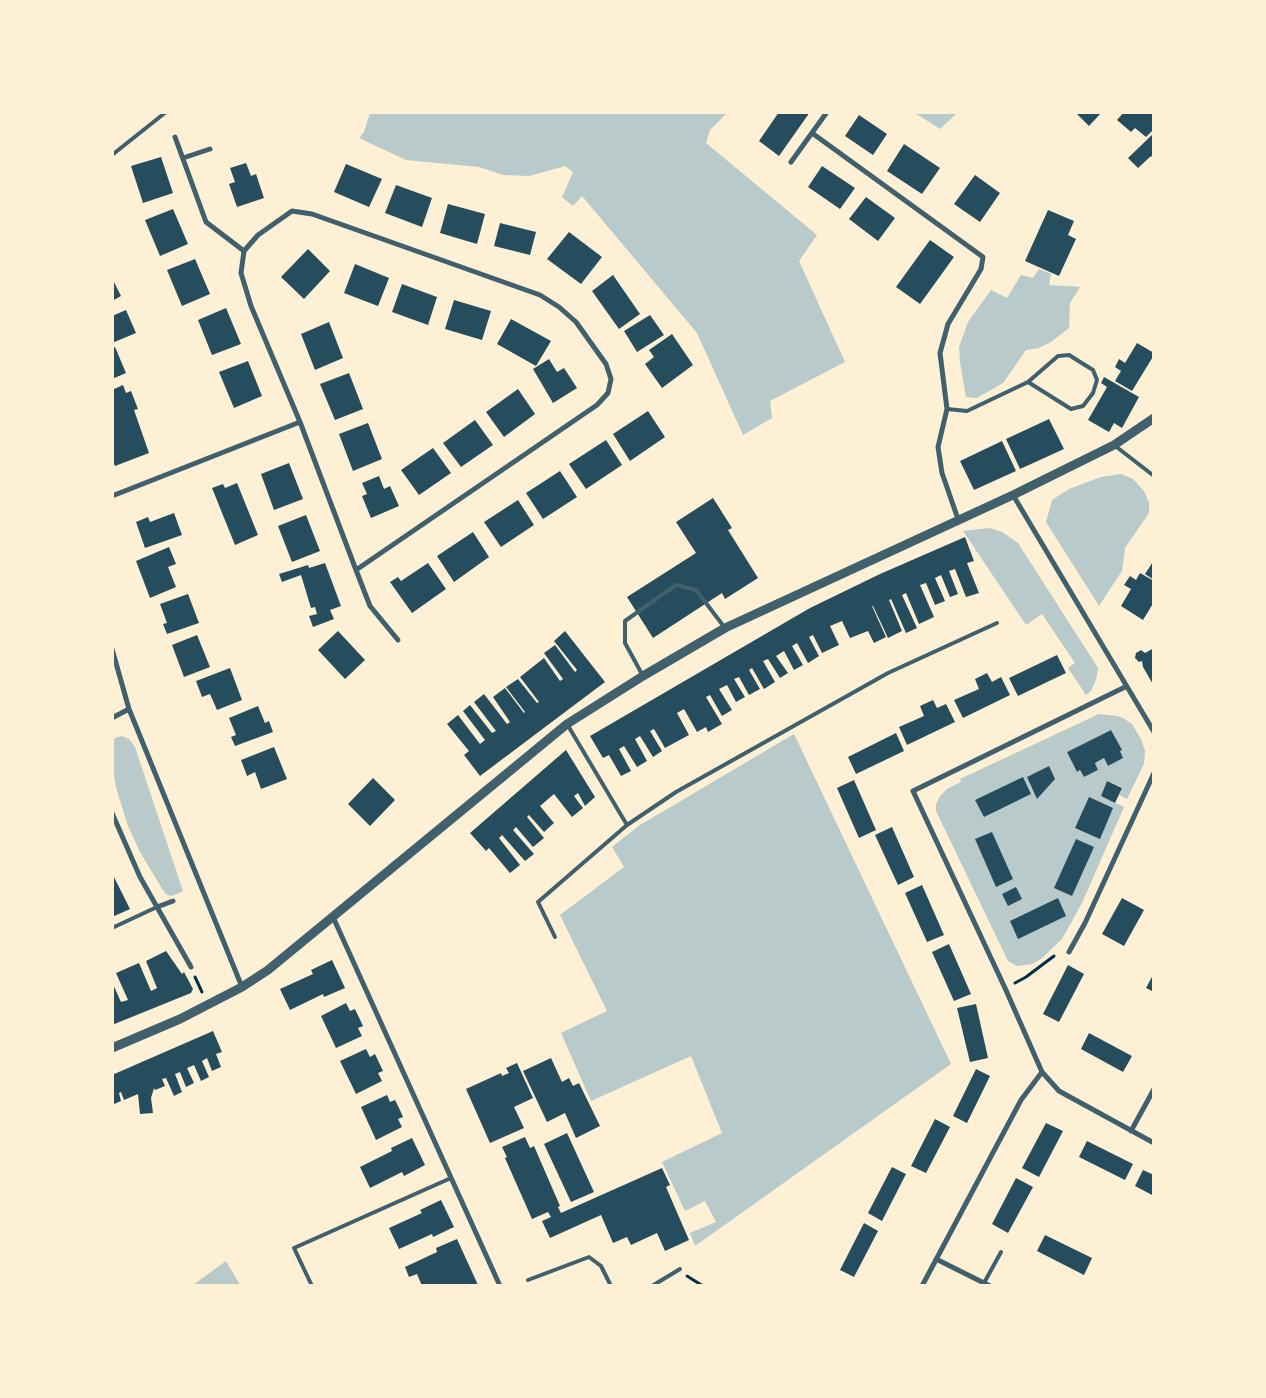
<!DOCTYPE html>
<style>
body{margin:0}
#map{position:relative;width:1266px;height:1398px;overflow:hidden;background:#fdf0d5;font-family:Bitter,serif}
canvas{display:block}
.frame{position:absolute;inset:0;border:114px solid #fdf0d5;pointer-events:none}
</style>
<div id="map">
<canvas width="1266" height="1398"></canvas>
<div class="frame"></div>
</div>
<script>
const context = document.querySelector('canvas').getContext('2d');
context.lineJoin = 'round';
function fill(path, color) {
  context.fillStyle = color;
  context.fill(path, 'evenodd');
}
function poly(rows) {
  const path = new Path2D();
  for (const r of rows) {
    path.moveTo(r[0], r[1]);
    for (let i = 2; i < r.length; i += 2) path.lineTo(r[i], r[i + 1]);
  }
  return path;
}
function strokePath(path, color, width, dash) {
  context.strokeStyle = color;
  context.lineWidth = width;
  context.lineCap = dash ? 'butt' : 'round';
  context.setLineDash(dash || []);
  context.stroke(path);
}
fill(poly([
 [370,113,727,113,710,130,706,143,817,235,799,261,845,362,770,401,772,418,743,435,697,333,582,196,573,206,562,197,573,172,565,166,529,176,503,175,479,167,406,160,359,138,364,132],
 [915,113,957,113,940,129],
 [1039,269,1051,274,1049,285,1080,287,1070,303,1069,328,1051,342,1039,348,1026,350,1003,383,977,398,966,397,960,362,959,347,968,322,991,290,1007,298,1021,275,1033,278],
 [1121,474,1133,479,1144,491,1149,503,1149,513,1125,548,1122,571,1099,606,1046,522,1052,500,1069,489,1101,477],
 [990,528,1002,532,1018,543,1098,668,1096,680,1091,691,1086,695,1068,668,1075,663,1042,614,1026,625,963,531],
 [1099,714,1117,716,1123,718,1132,724,1141,739,1145,751,1144,764,1127,799,1119,795,1122,787,1107,781,1101,796,1124,807,1082,903,1062,939,1041,959,1032,964,1017,966,1008,961,936,811,936,804,940,796,947,789,961,782,960,779],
 [1111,730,1121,750,1120,751,1123,758,1108,766,1104,758,1095,763,1098,770,1084,777,1080,770,1077,772,1067,752],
 [794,734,951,1064,695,1246,690,1233,716,1222,705,1201,685,1211,662,1162,722,1133,691,1056,591,1101,561,1033,607,1011,560,915,624,867,612,847,640,825],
 [122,736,129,739,135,747,183,891,177,894,171,896,166,894,161,887,140,852,128,826,117,791,113,772,113,742,115,738],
 [226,1261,240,1285,193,1285]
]), '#b9caca');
fill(poly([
 [779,112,810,112,779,156,759,141],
 [1075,112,1102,112,1089,126],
 [1124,112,1154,112,1154,129,1146,137,1135,128,1131,132,1117,120],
 [859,115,887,134,873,155,845,136],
 [1154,133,1154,159,1151,156,1138,168,1128,158],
 [904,144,940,168,922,194,887,171],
 [161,157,173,193,143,203,131,166],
 [246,163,251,176,256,174,264,198,237,207,229,184,235,182,230,168],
 [346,164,382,179,369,207,334,192],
 [822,166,855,188,840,209,808,187],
 [975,175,1000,193,980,222,954,204],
 [396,185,432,198,422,227,385,213],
 [866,197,895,218,878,241,849,219],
 [448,204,485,214,477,244,440,233],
 [173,209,188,244,160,256,145,220],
 [1048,210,1074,221,1068,235,1076,239,1059,276,1025,261],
 [500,223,536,232,530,255,494,246],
 [569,232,602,257,581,284,547,259],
 [930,240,954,257,920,304,896,287],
 [308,249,330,271,304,299,281,277],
 [195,259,210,294,182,306,167,270],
 [355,264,389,278,378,306,344,293],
 [613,275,640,314,619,329,592,291],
 [112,278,121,296,112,301],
 [402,284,437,297,428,325,392,312],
 [454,300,491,311,482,340,445,329],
 [226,308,241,344,212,355,198,320],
 [126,310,136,333,112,343,112,316],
 [650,315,664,335,637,352,624,331],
 [511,319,551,341,536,366,497,344],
 [329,322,343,358,315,370,301,334],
 [672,334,693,365,662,388,645,364,654,357,649,350],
 [1137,343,1154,353,1154,355,1132,391,1115,381,1121,371,1115,367,1119,359,1125,363],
 [115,347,126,373,112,379,112,348],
 [549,359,557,372,564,368,577,388,553,403,533,369],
 [248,361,262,396,234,408,219,372],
 [349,373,363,409,335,420,320,384],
 [1104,377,1139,397,1122,428,1114,423,1109,432,1088,420,1107,387,1101,383],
 [123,385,126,393,131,391,138,409,134,410,149,453,115,466,112,459,112,390],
 [518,389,535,414,504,437,486,412],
 [648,411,665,437,630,461,613,434],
 [1049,419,1064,449,1020,469,1006,439],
 [475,420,493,445,461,467,443,443],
 [368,423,382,459,353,471,339,434],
 [606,440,622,465,586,489,569,464],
 [1002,441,1016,471,974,490,960,461],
 [433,448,451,473,419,495,401,470],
 [289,463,303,499,274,510,261,474],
 [560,471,577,497,543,519,526,493],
 [379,476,384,489,390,486,399,506,371,518,362,496,367,494,362,483],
 [237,483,258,535,235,545,212,488,223,484,225,488],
 [713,498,732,528,728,530,758,578,725,599,722,593,653,638,627,597,696,553,676,522],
 [518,500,534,525,501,547,484,522],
 [174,513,182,535,145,548,136,522,148,517,150,522],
 [306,515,320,551,292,562,278,526],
 [473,532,489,557,454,582,437,556],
 [965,537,974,561,967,563,979,593,966,597,955,569,949,571,958,594,950,597,941,575,935,578,945,601,935,605,926,583,920,585,934,617,919,624,906,593,902,595,917,628,906,633,891,599,889,600,902,631,888,638,873,606,872,606,886,637,874,643,868,631,850,638,842,621,830,626,839,645,822,653,813,635,809,637,819,656,808,663,797,643,792,646,803,665,794,670,784,651,776,656,788,673,780,678,768,659,763,661,775,682,764,689,752,668,749,670,760,689,749,695,739,677,734,679,745,697,736,702,727,685,719,689,732,710,722,716,710,695,706,697,722,724,708,732,706,727,697,732,684,709,677,713,689,735,665,748,654,729,650,731,662,751,653,757,640,736,635,739,647,761,637,767,624,746,619,749,631,771,621,776,609,755,603,758,590,736,810,608,880,574],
 [169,547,176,564,168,567,176,587,150,598,136,561],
 [1154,560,1154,580,1145,574],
 [325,563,341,606,330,610,334,619,313,627,309,616,317,614,315,607,311,608,301,575,282,582,279,574,308,565,309,568],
 [428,563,446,589,412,613,390,582,398,577,401,581],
 [1140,573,1154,581,1154,602,1143,620,1121,606,1131,589,1124,585,1130,576,1136,580],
 [188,594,199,623,167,634,163,624,167,623,160,604],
 [338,631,365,660,345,679,318,650],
 [565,631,605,682,480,776,464,755,469,751,447,724,458,715,480,744,485,740,463,711,470,705,492,733,496,731,474,702,484,694,507,724,510,722,493,697,505,688,524,713,525,712,506,687,518,679,537,703,539,702,520,677,544,658,560,681,563,679,544,653,555,645,575,672,577,670,554,641],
 [197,635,210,667,184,677,172,645],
 [1154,648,1154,686,1143,667,1142,661,1139,662,1135,658,1136,653,1141,650,1145,653],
 [1057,655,1066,673,1018,696,1009,678],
 [230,668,242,700,217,710,210,694,202,697,196,681],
 [987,673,992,682,1001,677,1010,695,963,718,954,700,979,689,975,679],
 [933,700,937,708,946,704,955,722,907,745,899,727,924,716,920,706],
 [258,706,265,723,269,721,273,732,235,746,231,737,236,735,229,718],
 [1111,730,1122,750,1120,751,1123,758,1108,766,1104,758,1095,763,1098,770,1084,777,1080,770,1077,772,1067,752],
 [896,733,904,751,856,774,848,757],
 [274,747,287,779,261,789,255,772,247,776,241,760],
 [566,750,595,797,585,806,578,793,574,796,583,808,572,817,554,794,540,806,554,823,544,832,529,815,527,817,544,838,533,847,516,827,513,830,534,854,525,861,502,835,499,838,520,865,510,873,489,848,486,851,470,833],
 [1049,766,1055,779,1037,799,1027,777],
 [1023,777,1031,794,984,817,975,800],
 [373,778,395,800,370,826,348,804],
 [854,780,876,830,859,838,837,788],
 [1107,781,1122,788,1115,803,1101,796],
 [1089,797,1113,808,1100,839,1075,828],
 [892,827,914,877,898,885,875,835],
 [992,832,1013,879,996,887,975,839],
 [1076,839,1094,847,1072,896,1054,888],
 [112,873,130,909,112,917],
 [922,885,944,935,927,942,905,893],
 [1016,887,1022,899,1008,906,1002,894],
 [1058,898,1066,916,1018,939,1010,921],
 [1122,898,1144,910,1124,946,1102,934],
 [949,944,971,994,954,1001,932,952],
 [166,951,182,974,184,972,193,989,191,993,112,1025,112,982,121,1002,128,1000,116,973,139,963,151,991,157,988,146,961],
 [332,960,345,988,324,997,323,994,290,1010,280,989,313,974,311,970],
 [1068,965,1084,974,1059,1022,1043,1014],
 [1154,973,1154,992,1146,988],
 [346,1003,350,1011,355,1009,363,1026,358,1028,362,1036,336,1048,321,1016],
 [976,1004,988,1058,970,1062,957,1008],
 [213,1031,222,1052,216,1054,221,1067,212,1071,207,1058,202,1061,209,1077,201,1081,194,1065,187,1068,194,1083,186,1087,180,1072,175,1074,182,1092,174,1096,166,1078,162,1079,165,1086,155,1090,154,1088,151,1098,153,1113,140,1114,138,1094,124,1100,121,1092,119,1093,121,1101,112,1105,112,1075],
 [1089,1033,1132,1056,1123,1072,1081,1049],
 [366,1049,370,1057,375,1054,383,1071,378,1073,382,1081,356,1094,340,1061],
 [551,1058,562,1082,569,1078,573,1086,579,1083,600,1126,576,1138,565,1113,547,1122,523,1071],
 [517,1063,533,1098,514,1107,524,1128,490,1143,466,1089,501,1073,502,1076,509,1073,506,1068],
 [976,1069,990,1076,967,1123,953,1116],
 [387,1095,390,1102,395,1100,399,1108,403,1117,398,1119,402,1127,376,1140,361,1107],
 [935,1119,950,1127,926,1173,911,1166],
 [1046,1123,1063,1131,1039,1177,1022,1168],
 [567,1133,594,1192,571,1202,544,1144],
 [525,1137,530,1148,534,1146,560,1206,558,1207,561,1213,662,1168,670,1185,666,1187,689,1240,665,1251,657,1233,631,1245,627,1237,613,1243,601,1215,550,1238,542,1221,551,1217,548,1212,532,1219,505,1158,507,1157,502,1147],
 [412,1138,425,1165,404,1176,402,1172,370,1188,360,1167,392,1151,391,1148],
 [1087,1141,1133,1164,1125,1180,1079,1157],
 [892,1167,906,1174,882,1221,868,1213],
 [1143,1170,1154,1175,1154,1196,1135,1186],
 [1016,1178,1033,1187,1008,1233,992,1224],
 [441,1200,454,1227,433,1237,432,1234,399,1249,389,1228,422,1213,420,1210],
 [864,1223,878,1231,854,1277,840,1270],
 [1045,1235,1092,1258,1084,1275,1037,1251],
 [457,1239,478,1285,422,1286,417,1274,409,1277,405,1267,437,1252,436,1248]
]), '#264d5e');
strokePath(poly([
 [195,977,202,992],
 [1015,983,1026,977,1054,956],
 [687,1276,703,1286]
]), '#003049', 3);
strokePath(poly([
 [112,155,166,112],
 [947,409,967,411,1028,382,1058,356,1069,355,1093,370,1097,380,1093,393,1083,406,1071,409,1028,382],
 [1114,445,1154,476],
 [643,676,625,643,625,621,676,585,696,590,725,628],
 [567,724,627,825],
 [112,928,157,907],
 [555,937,538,902,627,825,676,792,888,673,997,623],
 [528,1280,589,1257,601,1266,611,1286],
 [984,1283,1001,1252],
 [312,1286,294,1248,451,1178],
 [652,1286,680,1269]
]), '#3f606c', 4);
strokePath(poly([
 [812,133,983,257,981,269,948,324,940,353,947,409,938,447,942,473,958,519],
 [175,137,206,222,244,251],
 [183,158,210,149],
 [791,162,827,112],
 [1013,495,1154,732],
 [112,496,300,422],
 [356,570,597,405,608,393,611,379,606,364,576,322,559,307,540,295,312,214,292,211,258,235,244,251,241,273,251,306,300,422,356,570,370,606,398,640],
 [112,649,129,709,242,987],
 [112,718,129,709],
 [112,813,140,877,191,967],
 [157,907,173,901],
 [333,917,500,1286],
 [1069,952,1085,923,1154,773],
 [1042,1072,1059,1091,1154,1143],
 [1131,1131,1154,1089],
 [936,1259,990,1286],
 [922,1286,1021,1100,1042,1072,1005,988,913,791,1125,687]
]), '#3f606c', 5);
strokePath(poly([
 [112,1048,180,1019,242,987,268,970,567,724,643,676,725,628,1013,495,1114,445,1154,418]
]), '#3f606c', 9);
</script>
